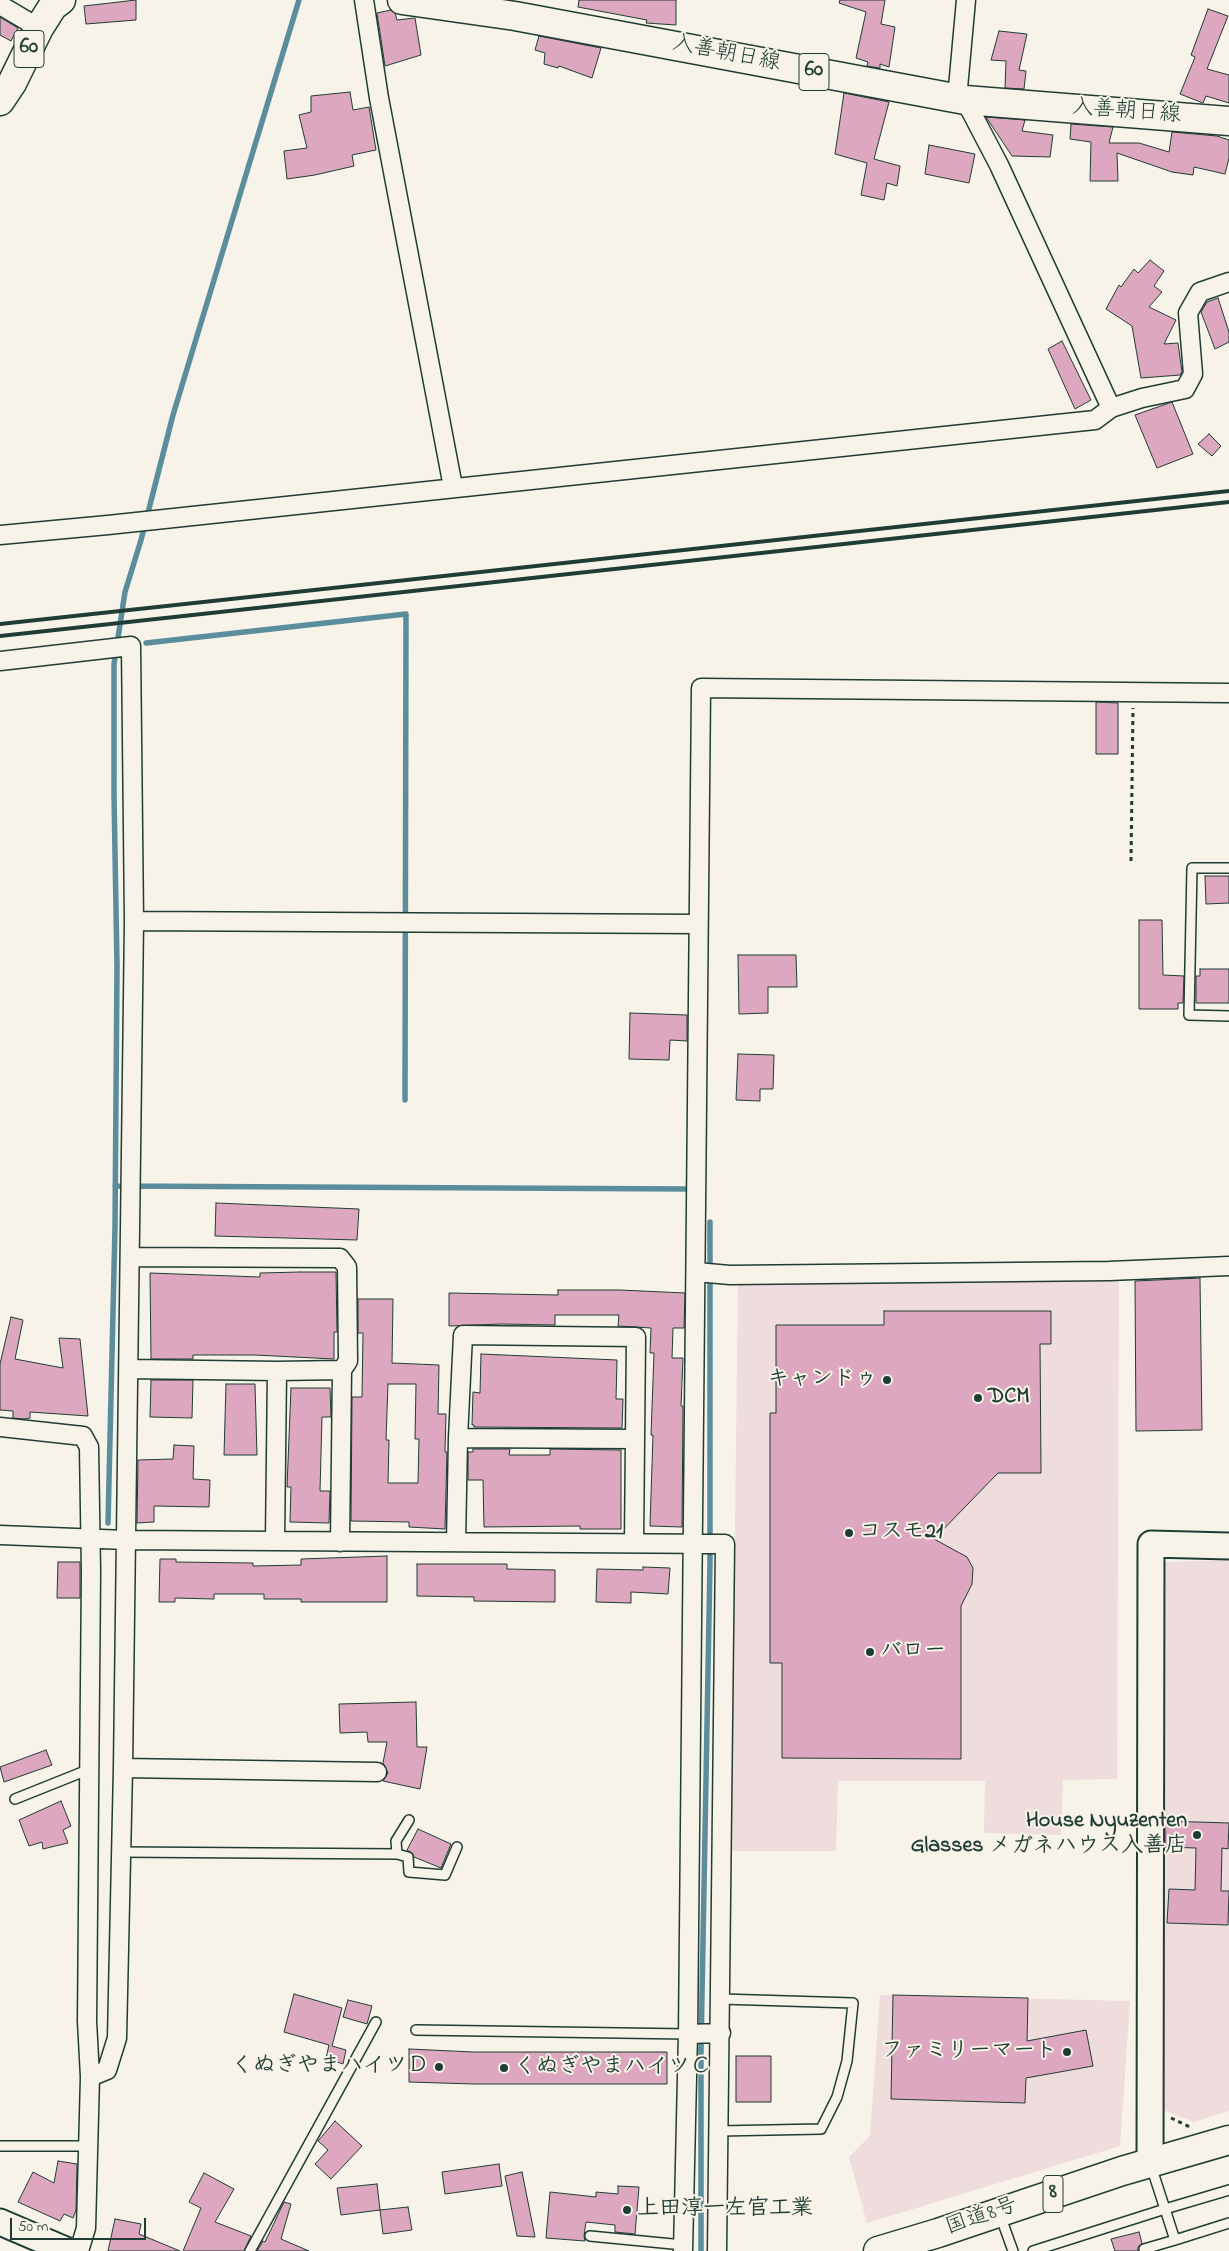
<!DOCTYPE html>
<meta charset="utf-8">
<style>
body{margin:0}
#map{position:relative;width:1229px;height:2251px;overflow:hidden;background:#f7f3e8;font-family:"Indie Flower",sans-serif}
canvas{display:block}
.scale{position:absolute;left:10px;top:2218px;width:136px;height:22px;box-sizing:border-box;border:2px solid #1f3d34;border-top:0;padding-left:6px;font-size:15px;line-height:18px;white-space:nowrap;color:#1f3d34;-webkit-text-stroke:4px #f7f3e8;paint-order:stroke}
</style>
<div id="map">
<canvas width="1229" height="2251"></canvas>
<div class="scale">50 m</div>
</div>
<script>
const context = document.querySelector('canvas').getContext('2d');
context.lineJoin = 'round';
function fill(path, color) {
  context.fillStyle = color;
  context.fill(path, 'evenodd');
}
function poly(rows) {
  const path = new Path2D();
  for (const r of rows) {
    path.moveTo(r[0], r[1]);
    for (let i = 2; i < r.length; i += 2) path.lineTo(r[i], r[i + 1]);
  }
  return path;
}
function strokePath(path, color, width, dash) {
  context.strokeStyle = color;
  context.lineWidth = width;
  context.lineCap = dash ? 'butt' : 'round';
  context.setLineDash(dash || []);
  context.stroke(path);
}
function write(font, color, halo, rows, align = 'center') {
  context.font = font + ' "Indie Flower","Klee One",sans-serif';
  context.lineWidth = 4;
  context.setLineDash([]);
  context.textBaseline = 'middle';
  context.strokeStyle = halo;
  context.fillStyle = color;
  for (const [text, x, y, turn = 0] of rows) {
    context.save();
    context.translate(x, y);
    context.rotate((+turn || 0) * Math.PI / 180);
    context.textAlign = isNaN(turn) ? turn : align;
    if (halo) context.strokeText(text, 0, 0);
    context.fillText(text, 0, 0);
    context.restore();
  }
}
fill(poly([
 [1119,1280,1117,1779,1063,1780,1061,1835,984,1833,985,1781,838,1781,836,1851,731,1851,738,1282],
 [1229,1560,1229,2111,1194,2122,1163,2110,1164,1562],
 [880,1995,1130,2001,1120,2146,867,2223,849,2157,870,2136]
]), '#efdcdc');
strokePath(poly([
 [146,643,406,614,405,1100],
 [115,1186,689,1189],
 [108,1523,115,1227,117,966,114,795,114,664,125,592,141,540,173,415,299,0],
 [701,2251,701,2050,710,1563,710,1222]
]), '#5b8d9d', 5.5);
const building = poly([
 [136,0,136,20,86,24,84,6,136,0],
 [579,0,676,0,676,25,646,23,647,20,578,7,579,0],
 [840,0,885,0,881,24,895,27,889,67,880,64,880,68,867,66,868,62,856,58,866,12,839,3,840,0],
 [1208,9,1228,16,1207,69,1229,75,1229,103,1206,96,1203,103,1180,94,1195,57,1191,55,1208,9],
 [391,10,395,13,397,20,415,18,421,55,385,66,377,13,391,10],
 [0,17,18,28,11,41,0,35,0,17],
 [999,31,1027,34,1019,70,1026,71,1024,89,1005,88,1006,61,991,60,999,31],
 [539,36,601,48,592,78,559,66,558,68,544,64,545,53,535,50,539,36],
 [350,92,353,110,369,107,376,150,352,155,354,166,315,175,287,179,284,151,307,148,299,115,311,112,311,96,350,92],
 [844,93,889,102,874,159,900,166,897,186,887,183,884,200,861,195,867,163,835,154,844,93],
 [986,117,1025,120,1022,131,1053,135,1050,157,1012,156,986,117],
 [1071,124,1113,127,1109,143,1139,143,1169,152,1172,132,1217,136,1229,140,1229,158,1225,174,1194,167,1193,175,1172,172,1117,153,1118,181,1090,181,1091,142,1070,139,1071,124],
 [929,145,975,154,969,183,925,174,929,145],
 [1150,260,1164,271,1154,286,1162,292,1149,307,1176,320,1164,344,1178,343,1182,372,1180,375,1141,378,1132,326,1106,309,1119,285,1121,287,1134,269,1138,273,1150,260],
 [1218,298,1229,332,1229,342,1215,349,1201,312,1207,302,1218,298],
 [1062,341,1091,400,1075,409,1048,349,1062,341],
 [1172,402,1193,454,1157,468,1135,415,1172,402],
 [1209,434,1221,446,1212,456,1198,444,1209,434],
 [1096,702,1118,703,1118,754,1096,754,1096,702],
 [1205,876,1229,876,1229,903,1206,904,1205,876],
 [1139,920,1162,920,1163,975,1184,976,1183,1003,1178,1003,1178,1009,1139,1009,1139,920],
 [738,955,796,955,797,987,768,987,768,1013,739,1014,738,955],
 [1200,969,1229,969,1229,1003,1196,1003,1196,976,1200,976,1200,969],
 [630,1013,687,1015,687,1041,670,1040,669,1060,629,1059,630,1013],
 [738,1054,774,1055,773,1089,760,1089,760,1101,736,1100,738,1054],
 [216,1203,359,1209,357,1240,215,1236,216,1203],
 [300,1272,336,1272,337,1332,334,1332,334,1359,255,1355,193,1355,193,1359,151,1359,150,1273,260,1277,260,1273,300,1272],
 [1200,1278,1202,1430,1136,1431,1135,1281,1200,1278],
 [558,1290,620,1290,685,1293,684,1328,673,1328,672,1358,683,1358,681,1406,683,1406,682,1527,650,1526,653,1435,651,1435,654,1353,650,1353,651,1328,618,1326,619,1315,555,1315,555,1325,501,1324,449,1326,449,1293,558,1295,558,1290],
 [358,1299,393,1299,392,1363,439,1365,438,1414,446,1414,445,1452,447,1452,445,1529,409,1527,409,1522,351,1521,352,1397,362,1397,363,1333,358,1333,358,1299],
 [388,1384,416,1384,415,1439,419,1439,418,1483,388,1483,389,1440,386,1440,388,1384],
 [884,1311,1051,1311,1051,1344,1040,1344,1041,1473,998,1473,934,1539,967,1557,973,1568,972,1584,961,1606,961,1759,782,1758,782,1663,770,1663,770,1413,776,1413,776,1325,884,1325,884,1311],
 [11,1317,23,1320,15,1359,63,1368,59,1338,80,1339,88,1416,30,1412,30,1418,24,1419,13,1418,13,1411,0,1410,0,1364,11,1317],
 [481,1354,617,1360,616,1399,623,1399,622,1428,474,1427,474,1425,472,1425,473,1392,480,1393,481,1354],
 [151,1380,193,1380,192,1418,150,1417,151,1380],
 [226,1384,255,1384,257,1455,224,1455,226,1384],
 [291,1388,330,1388,331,1417,322,1417,320,1491,330,1491,329,1523,290,1522,291,1487,287,1487,291,1388],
 [174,1445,194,1446,193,1479,210,1480,209,1507,154,1506,154,1522,137,1523,138,1460,173,1459,174,1445],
 [473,1449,510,1449,509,1455,550,1455,550,1449,621,1450,621,1529,580,1529,580,1526,484,1527,483,1480,468,1480,468,1452,473,1452,473,1449],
 [387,1556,387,1602,301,1602,301,1599,264,1599,264,1594,214,1594,214,1599,175,1598,175,1602,159,1602,160,1559,176,1559,176,1562,253,1563,253,1566,301,1565,301,1559,387,1556],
 [58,1562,80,1562,80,1598,57,1598,58,1562],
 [417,1564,507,1564,507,1569,555,1570,555,1602,474,1601,474,1597,417,1596,417,1564],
 [643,1567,670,1568,668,1594,631,1592,631,1603,596,1602,597,1569,643,1570,643,1567],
 [416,1702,417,1747,427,1747,420,1789,383,1781,388,1773,383,1763,387,1742,368,1742,367,1732,340,1733,339,1704,416,1702],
 [46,1750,52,1765,4,1782,0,1767,46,1750],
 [61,1801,71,1826,63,1830,68,1843,43,1849,42,1842,29,1846,19,1820,61,1801],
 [1165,1821,1229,1823,1228,1849,1222,1848,1221,1891,1229,1891,1228,1925,1167,1923,1169,1889,1195,1890,1196,1848,1165,1847,1165,1821],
 [418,1829,451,1844,441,1868,414,1857,412,1853,407,1850,418,1829],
 [294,1994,342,2008,332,2046,346,2050,343,2064,326,2058,329,2045,284,2032,294,1994],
 [893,1995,1028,1998,1027,2041,1086,2030,1093,2066,1026,2078,1025,2103,891,2099,893,1995],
 [348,2000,372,2006,367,2024,343,2017,348,2000],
 [409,2049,473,2052,667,2052,667,2084,473,2084,409,2082,409,2049],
 [736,2056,771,2056,771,2102,736,2102,736,2056],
 [335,2121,362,2146,331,2179,315,2164,328,2150,318,2141,335,2121],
 [58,2161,77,2164,76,2210,73,2218,64,2214,60,2221,18,2202,33,2172,54,2183,58,2161],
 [499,2164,502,2186,445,2194,442,2172,499,2164],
 [522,2172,535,2237,517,2236,505,2176,522,2172],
 [204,2173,234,2189,215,2222,251,2236,244,2251,183,2251,201,2208,189,2202,204,2173],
 [377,2184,380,2210,341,2215,337,2188,377,2184],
 [618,2186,639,2187,635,2234,615,2232,615,2225,586,2222,584,2236,585,2241,546,2238,550,2192,596,2197,596,2192,618,2194,618,2186],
 [284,2202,291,2204,281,2239,309,2251,257,2251,263,2241,265,2242,284,2202],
 [408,2207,412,2230,383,2234,380,2210,408,2207],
 [115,2219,141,2224,139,2234,180,2251,108,2251,115,2219],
 [1139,2232,1142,2243,1138,2247,1138,2251,1115,2251,1111,2239,1139,2232]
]);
fill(building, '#dda7bf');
strokePath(building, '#1f3d34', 1);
const lane = poly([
 [1229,868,1192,868,1189,1015,1229,1016],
 [15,1799,90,1769],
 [121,1852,397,1854,396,1841,409,1820],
 [397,1854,408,1857,409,1872,445,1875,457,1847],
 [416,2030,688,2034],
 [719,2131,821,2129,837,2097,847,2061,853,2003,721,1999],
 [0,2146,88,2146],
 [1151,2166,1165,2209,1229,2190],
 [1000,2215,1013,2251],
 [590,2236,683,2245],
 [1175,2240,1229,2223],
 [250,2251,376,2022],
 [1033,2251,1165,2209,1175,2240,1144,2249]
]);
const street = poly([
 [364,0,379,98,453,487],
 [0,5,39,28],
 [957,99,966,0],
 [965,100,999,165,1111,408],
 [0,535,108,525,1095,420,1111,408,1142,398,1185,389,1193,374,1188,313,1200,292,1229,282],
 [0,661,131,646,134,921,123,1768,117,2038,107,2070,90,2077,86,2228,79,2251],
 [134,921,698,924],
 [130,1257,340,1258,347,1267,348,1361,342,1370],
 [696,1272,730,1275,1109,1271,1229,1266],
 [129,1369,277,1371,275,1541],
 [277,1371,342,1370,340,1542],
 [0,1427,83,1436,89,1447,91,1572,87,2021,90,2077],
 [458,1438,463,1335,636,1337,634,1543],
 [0,1535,126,1540,725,1544,717,2251],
 [456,1542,458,1438,635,1439],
 [123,1768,377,1772],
 [688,2034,701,688,1229,693],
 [683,2251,688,2034,721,2033]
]);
const secondary = poly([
 [1150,2163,1151,1544,1229,1546],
 [0,2222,68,2251]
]);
const primary = poly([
 [402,0,515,16,965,100,1229,121],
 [0,101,12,83,39,28,53,6,61,0]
]);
const highway = poly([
 [878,2251,938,2233,1122,2171,1229,2140]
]);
strokePath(lane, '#1f3d34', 12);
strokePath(street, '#1f3d34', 21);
strokePath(secondary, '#1f3d34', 29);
strokePath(primary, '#1f3d34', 31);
strokePath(highway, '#1f3d34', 31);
strokePath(poly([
 [1131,861,1133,708],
 [1171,2118,1190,2127]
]), '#1f3d34', 3, [4, 4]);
strokePath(lane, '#f7f3e8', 9);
strokePath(street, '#f7f3e8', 18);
strokePath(secondary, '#f7f3e8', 25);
strokePath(primary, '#f7f3e8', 28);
strokePath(highway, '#f7f3e8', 28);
strokePath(poly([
 [0,624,1229,491],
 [0,636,1229,502]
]), '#1f3d34', 4);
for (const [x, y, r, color] of [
 [887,1380,5,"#1f3d34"],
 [978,1398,5,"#1f3d34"],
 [849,1533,5,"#1f3d34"],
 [870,1652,5,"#1f3d34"],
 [1197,1835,5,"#1f3d34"],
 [1067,2052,5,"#1f3d34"],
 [439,2067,5,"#1f3d34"],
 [504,2068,5,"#1f3d34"],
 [627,2210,5,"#1f3d34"]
]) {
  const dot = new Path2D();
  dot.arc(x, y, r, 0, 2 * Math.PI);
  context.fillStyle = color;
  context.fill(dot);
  strokePath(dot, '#f7f3e8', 2);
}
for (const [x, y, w] of [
 [29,49,30],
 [814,72,30],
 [1053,2194,20]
]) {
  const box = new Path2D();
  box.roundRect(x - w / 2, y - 18.5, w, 37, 4);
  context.fillStyle = '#f7f3e8';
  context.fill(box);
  strokePath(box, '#1f3d34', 1);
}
write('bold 21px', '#1f3d34', null, [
 ["60",29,49],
 ["60",814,72],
 ["8",1053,2194]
]);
write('22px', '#1f3d34', '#f7f3e8', [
 ["入善朝日線",726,55,11],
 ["入善朝日線",1126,113,4],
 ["国道8号",982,2218,-19]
]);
write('bold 22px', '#1f3d34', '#f7f3e8', [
 ["キャンドゥ",877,1380,"right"],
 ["DCM",988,1398],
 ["コスモ21",859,1533],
 ["バロー",880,1652],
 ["House Nyuzenten",1187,1822,"right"],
 ["Glasses メガネハウス入善店",1187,1847,"right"],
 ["ファミリーマート",1057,2052,"right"],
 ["くぬぎやまハイツＤ",429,2067,"right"],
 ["くぬぎやまハイツＣ",514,2068],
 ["上田淳一左官工業",637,2210]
], 'left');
</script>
